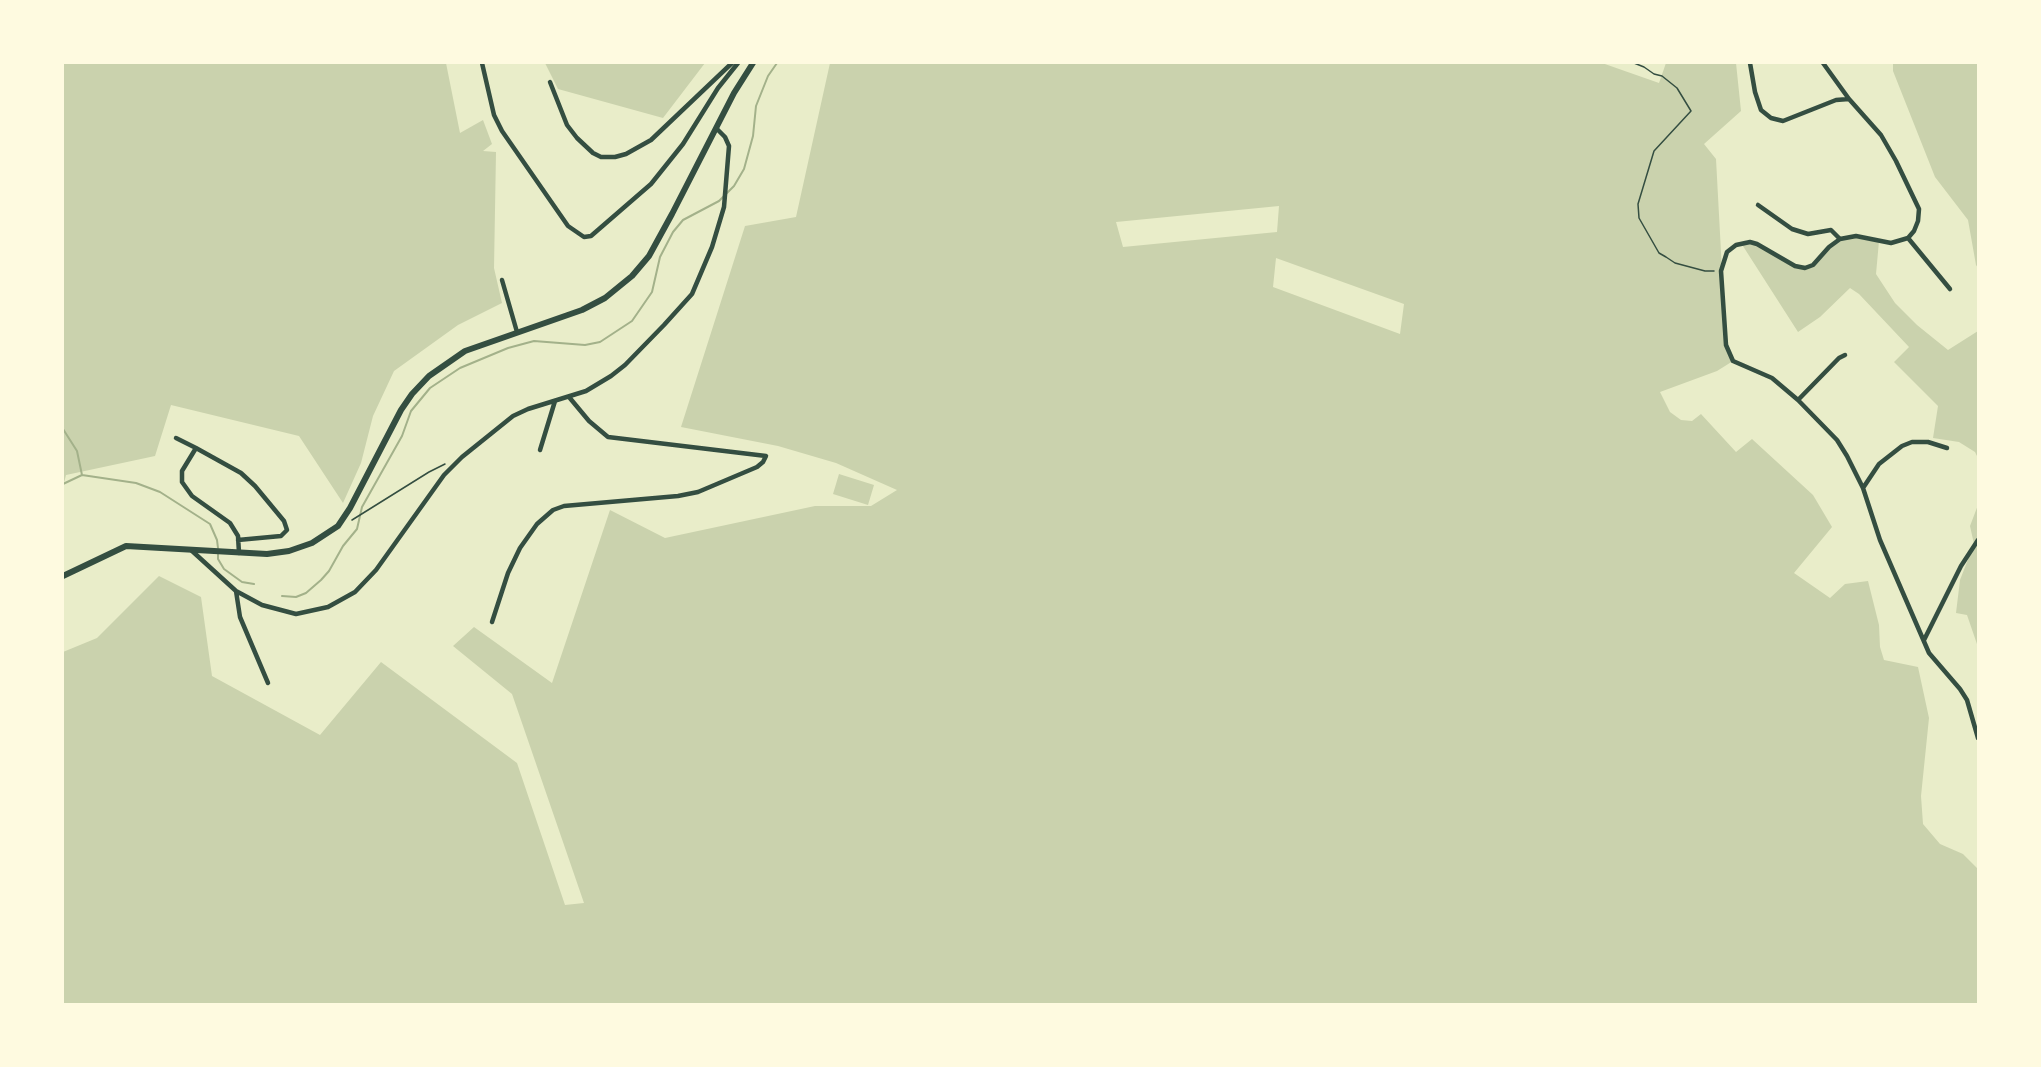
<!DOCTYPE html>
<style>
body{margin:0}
#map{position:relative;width:2041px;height:1067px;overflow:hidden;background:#e9edc9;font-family:"Noto Sans",sans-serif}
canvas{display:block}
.frame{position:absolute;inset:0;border:64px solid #fefae0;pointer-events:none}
</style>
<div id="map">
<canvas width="2041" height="1067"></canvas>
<div class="frame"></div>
</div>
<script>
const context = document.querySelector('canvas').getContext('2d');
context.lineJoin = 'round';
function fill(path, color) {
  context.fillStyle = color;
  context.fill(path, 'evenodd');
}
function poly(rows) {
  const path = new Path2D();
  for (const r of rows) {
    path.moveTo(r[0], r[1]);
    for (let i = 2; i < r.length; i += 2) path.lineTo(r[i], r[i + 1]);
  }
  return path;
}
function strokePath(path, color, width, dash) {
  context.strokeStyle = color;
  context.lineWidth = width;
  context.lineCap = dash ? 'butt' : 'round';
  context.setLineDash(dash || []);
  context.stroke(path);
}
fill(poly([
 [63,63,446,63,460,133,483,120,492,144,483,151,496,152,494,268,502,303,458,325,394,371,373,416,361,463,343,503,299,436,171,405,155,456,66,475,63,487],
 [545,63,705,63,663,118,558,89],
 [830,63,1602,63,1659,83,1666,63,1736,63,1741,111,1704,144,1716,159,1726,345,1733,361,1717,371,1660,392,1670,412,1681,420,1692,421,1701,414,1736,452,1752,439,1813,495,1832,527,1794,573,1830,598,1845,584,1868,581,1879,625,1880,647,1884,660,1918,667,1929,718,1921,796,1923,824,1940,844,1963,854,1978,869,1978,1004,63,1004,63,652,97,638,159,576,201,597,212,676,320,735,381,662,517,763,565,905,584,903,512,694,453,646,474,627,552,683,610,510,665,538,815,506,871,506,897,490,836,463,778,446,681,427,745,226,796,217],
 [1279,206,1277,232,1123,247,1116,222],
 [1276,258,1404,304,1400,334,1273,287],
 [1893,63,1978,63,1978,268,1976,265,1968,220,1935,177,1893,71],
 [1848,237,1879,241,1876,274,1895,303,1917,325,1948,350,1978,331,1978,458,1975,452,1959,442,1933,438,1938,406,1894,362,1909,347,1859,294,1850,288,1820,317,1798,332,1741,243,1750,242,1795,266,1813,265,1829,247],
 [839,474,874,485,868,505,833,494],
 [1978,505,1978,647,1967,615,1956,613,1960,580,1974,544,1970,526]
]), '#cad2ad');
strokePath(poly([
 [63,429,77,451,82,475],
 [63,484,82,475,136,483,160,492,210,524,217,540,218,548],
 [218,554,218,559,224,569,242,582,254,584],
 [282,596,296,597,306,593,321,580,329,571,343,546,357,529,362,507,402,436,411,411,430,388,460,368,508,348,534,341,585,345,600,342,632,321,652,292,660,257,673,232,683,220,719,201,734,186,744,169,753,136,756,106,768,76,777,63]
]), '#a3b18a', 2);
strokePath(poly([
 [1634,63,1644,67,1654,74,1662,76,1677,88,1691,111,1654,151,1638,204,1639,218,1659,253,1666,257,1675,263,1705,271,1714,271],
 [352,520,429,472,445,464]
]), '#344e41', 1.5);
strokePath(poly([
 [482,63,494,115,502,131,568,226,584,237,591,236,651,184,683,144,718,88,738,63],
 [1750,63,1755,92,1761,110,1771,118,1783,121,1836,100,1849,99],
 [1823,63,1849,99,1881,135,1896,161,1919,209,1918,221,1914,231,1908,238,1950,289],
 [550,82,567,125,577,138,593,153,601,157,615,157,626,154,651,140,732,63],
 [1758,205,1792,229,1808,234,1831,230,1840,239],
 [1908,238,1891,243,1856,236,1840,239,1829,247,1813,265,1805,268,1795,266,1757,244,1750,242,1736,245,1727,252,1721,271,1726,345,1733,361,1772,378,1798,400,1837,440,1847,456,1863,488,1880,540,1929,653,1960,689,1967,700,1978,738],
 [502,280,517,332],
 [1798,400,1839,358,1845,355],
 [176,438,196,448],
 [540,450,555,401],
 [1863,488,1879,464,1902,446,1912,442,1928,442,1947,448],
 [238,540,281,536,287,530,284,521,255,486,241,473,196,448,182,471,182,482,192,496,230,523,238,536,239,553],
 [191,550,236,591,262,605,296,614,328,607,355,592,376,570,444,475,462,457,513,416,528,409,586,391,611,376,625,365,664,325,692,294,712,247,724,207,729,146,725,137,716,128],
 [236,591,240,617,268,683],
 [492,622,508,573,520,548,537,524,553,510,564,506,678,496,698,492,757,467,763,462,766,456,608,437,589,421,569,397],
 [1924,640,1961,566,1978,540]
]), '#344e41', 4.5);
strokePath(poly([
 [63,576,126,546,267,554,289,551,312,543,338,526,350,508,401,410,412,394,429,376,465,351,582,310,605,298,632,276,649,256,672,214,734,93,753,63]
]), '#344e41', 6);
</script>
